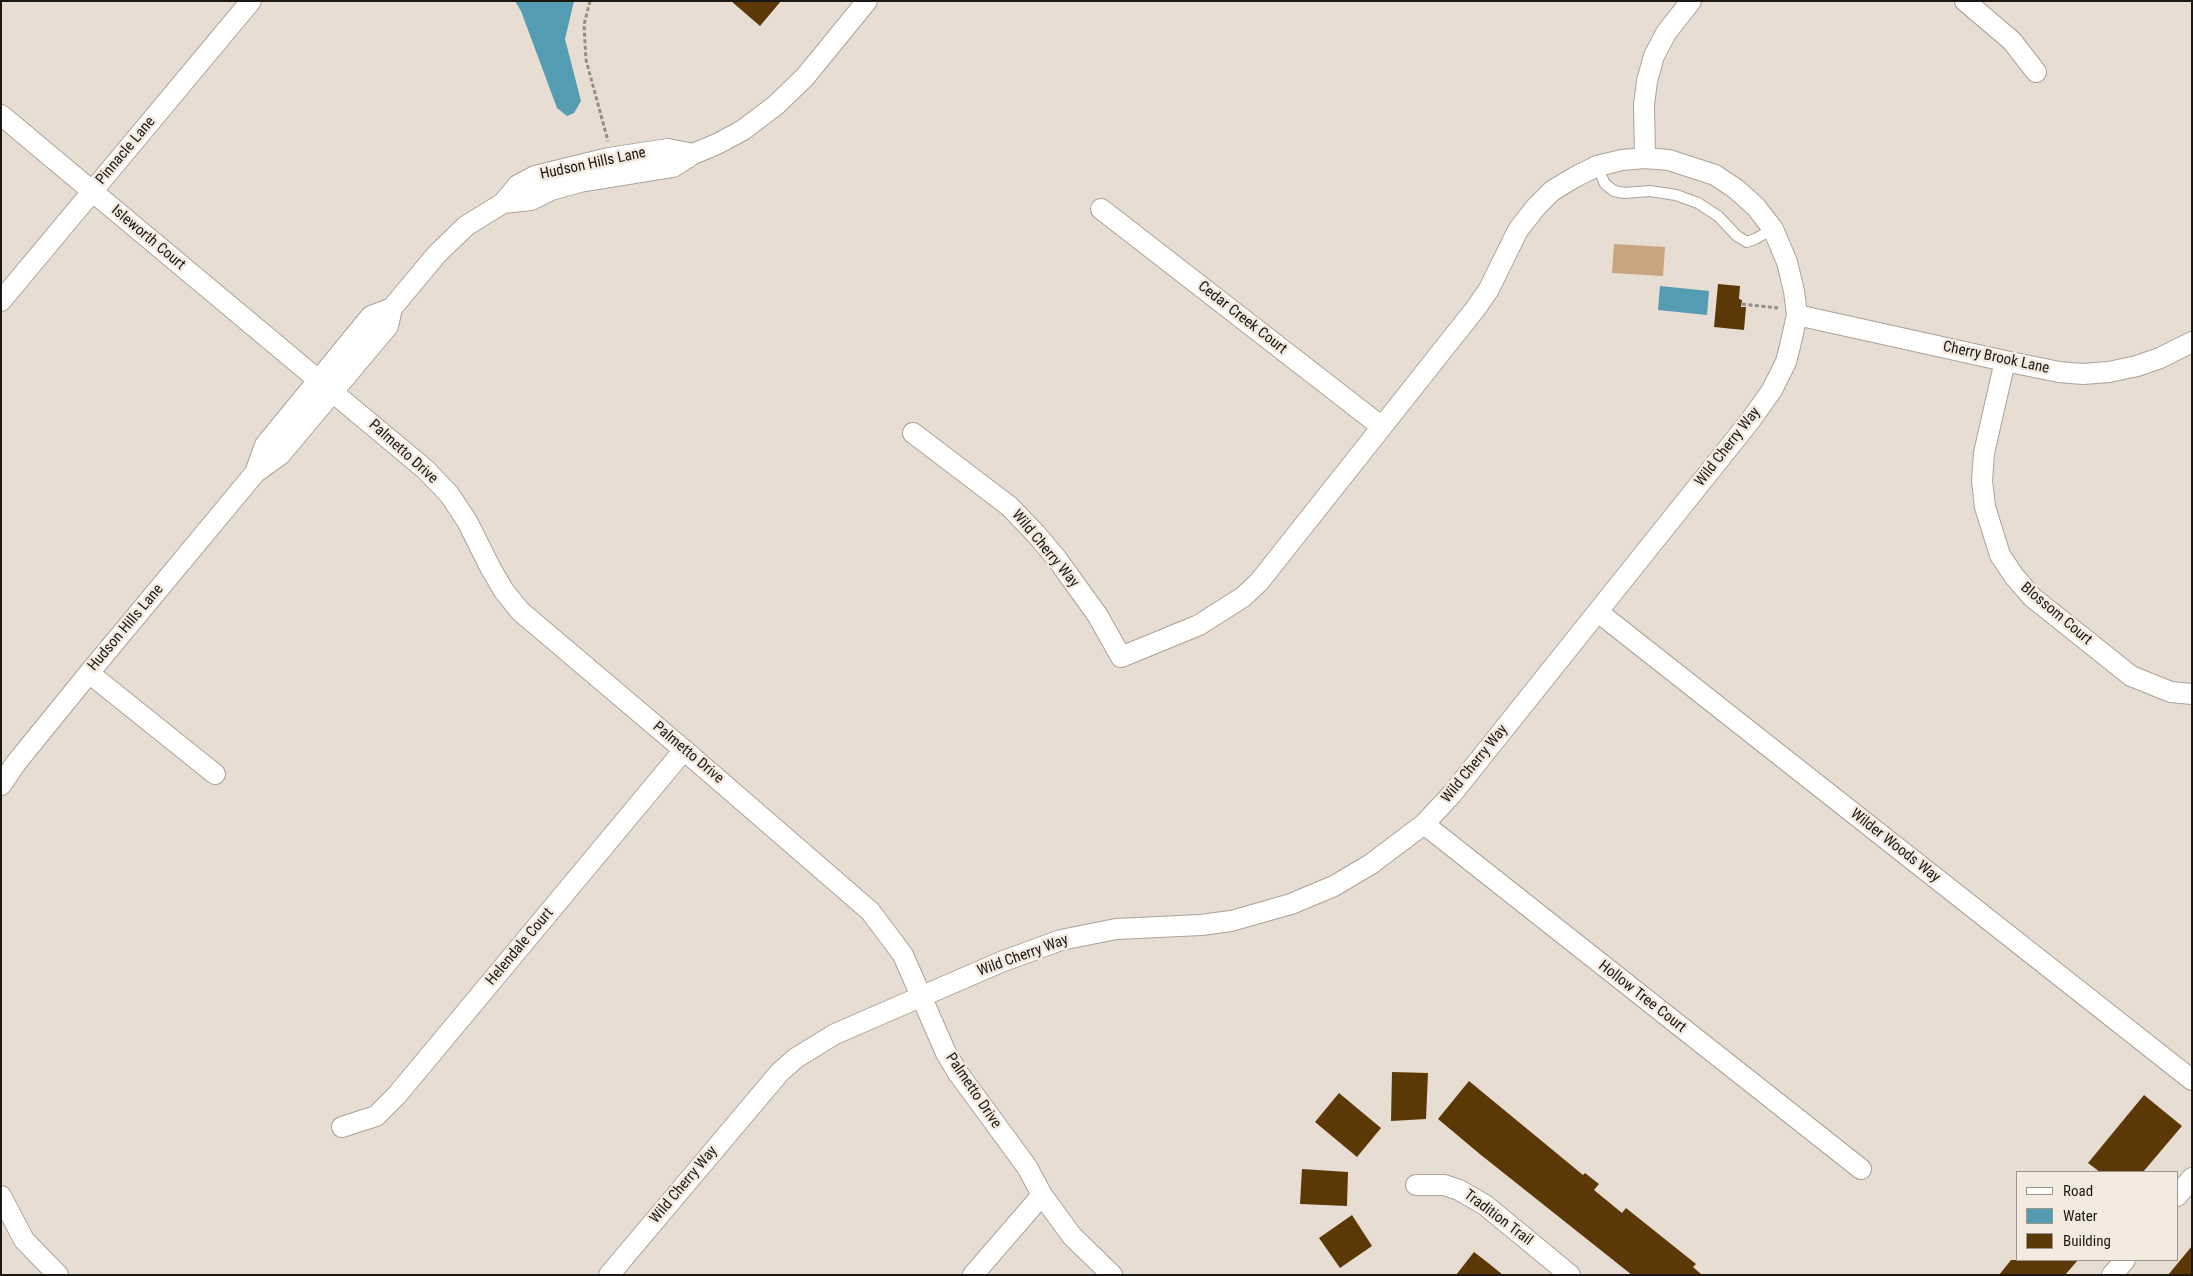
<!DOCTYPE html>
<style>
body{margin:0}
#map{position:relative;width:2193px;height:1276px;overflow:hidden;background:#e7ddd3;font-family:"Roboto Condensed",sans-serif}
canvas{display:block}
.frame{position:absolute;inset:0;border:2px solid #1b1814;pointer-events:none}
.legend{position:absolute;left:2016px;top:1171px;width:162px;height:90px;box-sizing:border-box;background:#f4eae0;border:1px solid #9d968e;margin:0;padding:6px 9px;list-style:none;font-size:15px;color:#1b1814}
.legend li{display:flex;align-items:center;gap:10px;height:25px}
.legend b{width:25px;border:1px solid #9d968e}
</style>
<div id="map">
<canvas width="2193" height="1276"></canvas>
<div class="frame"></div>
<ul class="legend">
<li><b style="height:6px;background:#fff"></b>Road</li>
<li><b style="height:14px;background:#549cb1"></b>Water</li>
<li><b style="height:14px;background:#5c3807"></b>Building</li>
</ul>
</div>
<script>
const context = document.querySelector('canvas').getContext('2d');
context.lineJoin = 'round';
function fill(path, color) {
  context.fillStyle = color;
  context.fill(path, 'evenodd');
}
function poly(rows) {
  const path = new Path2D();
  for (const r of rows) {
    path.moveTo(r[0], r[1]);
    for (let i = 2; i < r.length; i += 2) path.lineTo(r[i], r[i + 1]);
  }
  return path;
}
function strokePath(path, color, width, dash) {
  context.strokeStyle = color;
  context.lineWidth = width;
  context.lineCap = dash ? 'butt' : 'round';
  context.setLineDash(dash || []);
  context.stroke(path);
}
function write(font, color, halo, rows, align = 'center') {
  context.font = font + ' "Roboto Condensed",sans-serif';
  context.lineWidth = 5;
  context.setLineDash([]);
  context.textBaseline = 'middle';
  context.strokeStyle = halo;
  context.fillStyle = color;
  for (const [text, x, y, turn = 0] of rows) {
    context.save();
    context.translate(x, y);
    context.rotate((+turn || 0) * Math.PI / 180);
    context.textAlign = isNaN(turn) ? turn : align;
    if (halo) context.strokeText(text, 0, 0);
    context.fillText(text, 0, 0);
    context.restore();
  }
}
fill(poly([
 [1614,244,1665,247,1663,276,1612,273]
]), '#c9a47f');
fill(poly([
 [515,1,574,1,565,39,581,101,574,113,567,116,557,108,521,11],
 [1660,286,1709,291,1707,315,1658,310]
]), '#549cb1');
fill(poly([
 [731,1,781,1,760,26],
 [1718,284,1740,286,1739,299,1742,300,1741,307,1746,307,1744,330,1714,327],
 [1392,1072,1428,1073,1426,1119,1391,1121],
 [1469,1081,1583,1175,1585,1173,1599,1184,1594,1190,1622,1213,1626,1208,1696,1264,1693,1267,1702,1275,1632,1275,1481,1155,1438,1119],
 [1339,1093,1381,1128,1357,1157,1315,1122],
 [2144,1095,2182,1126,2143,1172,2100,1172,2088,1163],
 [1302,1169,1348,1172,1347,1206,1300,1204],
 [1352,1215,1372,1246,1340,1268,1319,1238],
 [2192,1246,2192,1275,2168,1275],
 [1474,1252,1487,1262,1503,1275,1456,1275],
 [2011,1260,2078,1260,2065,1275,1999,1275]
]), '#5c3807');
const service = poly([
 [1597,166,1605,184,1614,191,1624,193,1650,191,1676,195,1698,203,1718,216,1737,236,1747,242,1755,239,1773,229]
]);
const minor = poly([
 [1965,1,2012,41,2036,72],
 [1,115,426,470,449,494,467,521,491,569,504,591,520,611,684,750,870,911,903,955,946,1053,958,1073,1027,1167,1042,1195,1072,1236,1112,1275],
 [1645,158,1644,105,1647,81,1654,56,1666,33,1691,1],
 [503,203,531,200,551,190,580,182,673,167,693,154,717,144,743,130,776,105,805,77,867,1],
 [1101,209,1382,427],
 [1,301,251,1],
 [1797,315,2005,361,2059,372,2083,374,2109,372,2137,366,2160,358,2192,342],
 [2005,361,1984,453,1982,481,1985,507,2000,555,2014,576,2032,597,2131,676,2171,692,2192,694],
 [255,473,265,445,371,316,392,308],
 [1598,612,2192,1080],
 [89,673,215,774],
 [1,785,16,763,89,673,255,473,280,455,388,326,392,308,437,254,466,226,503,203,518,185,535,176,609,158,668,149,693,154],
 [1424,824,1861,1169],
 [342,1127,376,1116,397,1095,684,750],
 [1416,1185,1444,1185,1459,1190,1485,1205,1570,1275],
 [1,1196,24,1240,58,1275],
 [2177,1196,2192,1178],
 [609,1275,780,1072,796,1058,835,1034,1001,962,1061,940,1116,929,1201,925,1231,921,1291,904,1334,886,1371,864,1424,824,1452,794,1750,421,1772,390,1786,362,1791,342,1797,315,1794,291,1787,262,1773,229,1756,207,1736,189,1715,175,1669,160,1645,158,1622,160,1597,166,1575,177,1552,191,1536,207,1518,230,1489,289,1476,308,1259,582,1243,597,1199,625,1121,657,1098,616,1057,559,1036,534,1009,506,913,433],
 [973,1275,1042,1195],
 [2112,1275,2125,1260]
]);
strokePath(service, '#aca299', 12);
strokePath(minor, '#aca299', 22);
strokePath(poly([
 [590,1,584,25,586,60,608,141],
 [1742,304,1778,308]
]), '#948d85', 3, [4, 2.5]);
strokePath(service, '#fff', 10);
strokePath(minor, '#fff', 20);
write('15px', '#1b1814', '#f4eae0', [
 ["Pinnacle Lane",126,151,-50],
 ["Hudson Hills Lane",593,164,-12],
 ["Isleworth Court",148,238,40],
 ["Cedar Creek Court",1242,318,38],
 ["Cherry Brook Lane",1996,358,12],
 ["Wild Cherry Way",1728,447,-52],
 ["Palmetto Drive",403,452,42],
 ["Wild Cherry Way",1045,549,50],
 ["Blossom Court",2056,614,40],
 ["Hudson Hills Lane",126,628,-50],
 ["Palmetto Drive",688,753,40],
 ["Wild Cherry Way",1475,764,-51],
 ["Wilder Woods Way",1895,846,38],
 ["Helendale Court",520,947,-50],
 ["Wild Cherry Way",1023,956,-20],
 ["Hollow Tree Court",1642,997,38],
 ["Palmetto Drive",973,1091,56],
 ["Wild Cherry Way",684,1185,-50],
 ["Tradition Trail",1498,1218,37]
]);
</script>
